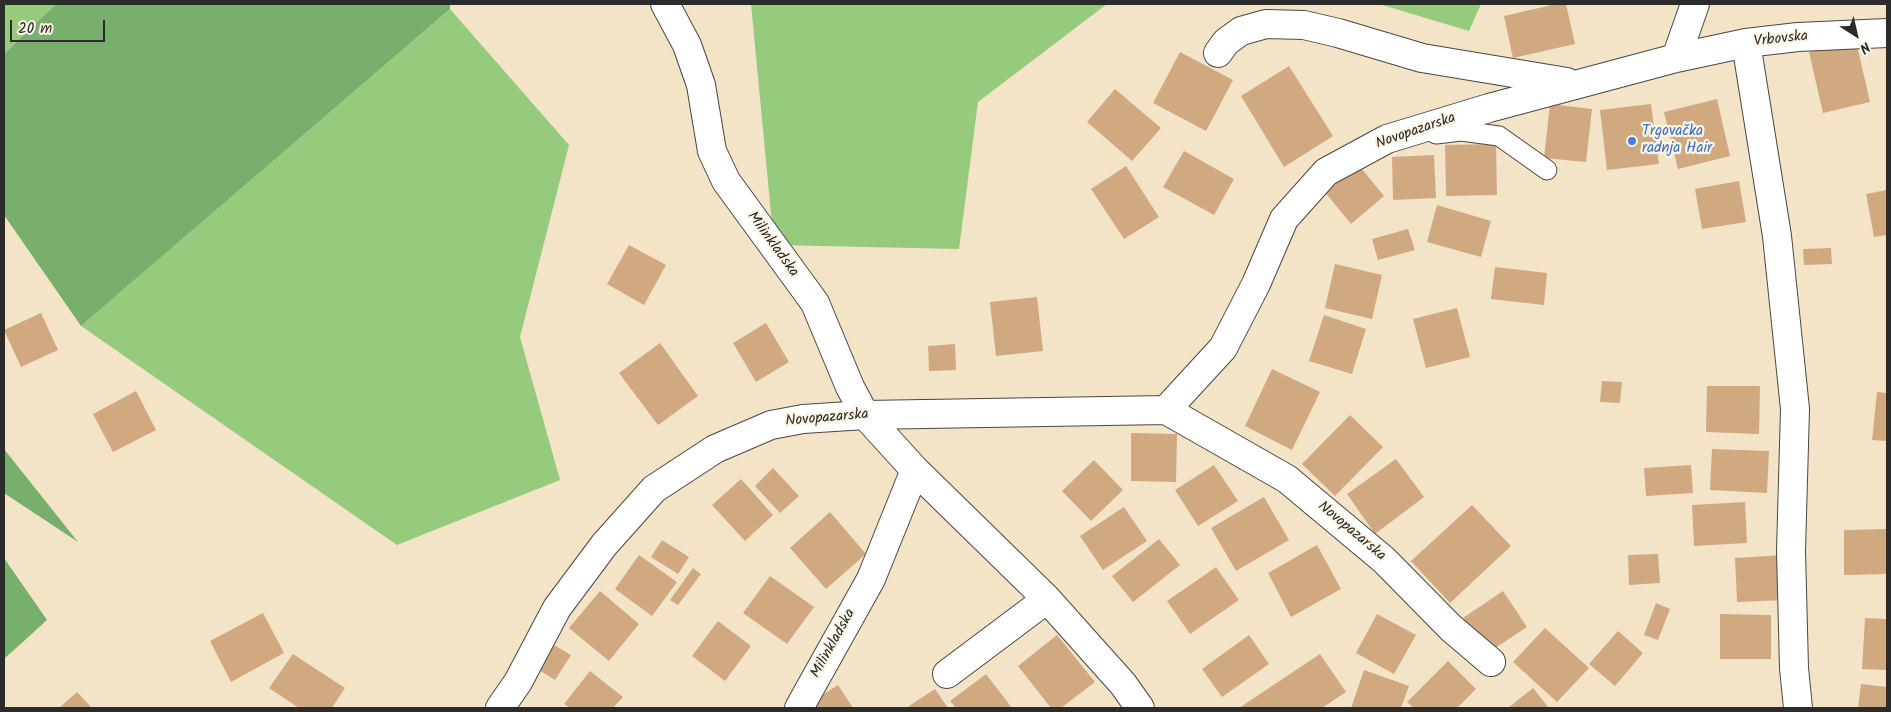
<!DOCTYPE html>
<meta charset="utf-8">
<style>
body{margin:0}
#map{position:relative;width:1891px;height:712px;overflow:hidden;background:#f3e4c8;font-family:Kalam,sans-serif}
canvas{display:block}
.frame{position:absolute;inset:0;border:5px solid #2b2b2b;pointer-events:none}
.north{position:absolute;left:1831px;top:10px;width:50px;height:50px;-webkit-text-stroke:4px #fcf5e5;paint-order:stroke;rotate:145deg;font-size:14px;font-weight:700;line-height:20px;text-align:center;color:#2b2b2b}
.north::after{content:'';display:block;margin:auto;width:18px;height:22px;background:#2b2b2b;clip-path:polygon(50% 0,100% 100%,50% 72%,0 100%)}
.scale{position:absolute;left:10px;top:20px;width:95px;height:22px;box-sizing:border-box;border:2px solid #2b2b2b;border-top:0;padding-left:6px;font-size:15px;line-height:18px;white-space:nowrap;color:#2b2b2b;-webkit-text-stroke:4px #fcf5e5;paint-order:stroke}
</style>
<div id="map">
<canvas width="1891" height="712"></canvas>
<div class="frame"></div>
<div class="north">N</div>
<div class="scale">20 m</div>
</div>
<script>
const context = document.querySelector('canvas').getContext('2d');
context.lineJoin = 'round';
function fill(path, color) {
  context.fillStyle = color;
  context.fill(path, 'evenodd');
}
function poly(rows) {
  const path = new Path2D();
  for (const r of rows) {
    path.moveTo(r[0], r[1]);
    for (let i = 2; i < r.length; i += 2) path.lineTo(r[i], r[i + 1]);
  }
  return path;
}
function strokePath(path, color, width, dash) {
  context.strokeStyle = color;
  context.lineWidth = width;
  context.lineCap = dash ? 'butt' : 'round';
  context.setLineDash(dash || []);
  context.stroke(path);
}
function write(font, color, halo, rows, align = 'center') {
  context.font = font + ' Kalam,sans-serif';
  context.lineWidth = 4.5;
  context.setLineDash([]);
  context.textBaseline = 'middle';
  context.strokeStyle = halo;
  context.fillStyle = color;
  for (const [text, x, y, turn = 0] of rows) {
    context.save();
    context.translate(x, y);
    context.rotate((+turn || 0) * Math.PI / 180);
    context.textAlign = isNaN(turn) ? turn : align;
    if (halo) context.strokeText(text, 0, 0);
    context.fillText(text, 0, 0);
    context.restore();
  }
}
fill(poly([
 [4,4,56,4,4,54],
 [751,4,1107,4,978,102,959,249,774,245],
 [1379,4,1481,4,1469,31],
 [450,9,569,145,520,337,560,480,397,545,81,326]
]), '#96cb7d');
fill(poly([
 [56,4,450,4,450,9,81,326,4,215,4,54],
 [4,449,78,542,4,493],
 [4,558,47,620,4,659]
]), '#78af6c');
fill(poly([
 [1556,4,1566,4,1575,44,1513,58,1504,16],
 [1856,41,1870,102,1823,113,1809,52],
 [1180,52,1233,80,1206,131,1153,103],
 [1289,66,1333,136,1284,167,1241,96],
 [1115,89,1161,128,1132,161,1087,122],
 [1717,99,1730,156,1678,169,1664,112],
 [1550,104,1592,109,1586,162,1544,158],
 [1651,104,1659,164,1607,170,1600,110],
 [1496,144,1497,195,1446,196,1445,145],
 [1184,151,1234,179,1214,215,1163,187],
 [1434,155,1436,198,1393,200,1392,157],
 [1357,163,1384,196,1351,224,1324,191],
 [1126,166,1159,217,1124,239,1091,189],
 [1739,181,1746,222,1702,229,1695,189],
 [1887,190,1887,235,1874,237,1866,194],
 [1437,205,1491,221,1481,257,1427,242],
 [1408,229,1415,250,1378,260,1372,239],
 [629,245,666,265,644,305,607,284],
 [1831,248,1832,264,1804,265,1803,249],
 [1335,264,1382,275,1372,319,1325,308],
 [1495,267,1547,273,1544,305,1491,299],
 [1037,297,1043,351,996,356,990,302],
 [1457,308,1470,357,1426,368,1413,319],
 [41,313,58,350,21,367,4,330],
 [1324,315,1366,329,1352,374,1309,361],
 [766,323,789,362,756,382,733,343],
 [660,343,698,396,658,425,619,373],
 [955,344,956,370,929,371,928,346],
 [1272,369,1320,392,1292,450,1245,426],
 [1602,381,1622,382,1620,403,1600,402],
 [1707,386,1760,386,1759,434,1706,432],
 [136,391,156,430,113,452,93,414],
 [1877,392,1887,393,1887,441,1872,440],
 [1350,415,1383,447,1335,496,1302,464],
 [1131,433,1177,434,1176,482,1131,481],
 [1712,449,1769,451,1767,493,1710,490],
 [1396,459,1424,497,1375,534,1347,494],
 [1094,460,1123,490,1091,521,1062,491],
 [1214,465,1238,501,1198,526,1175,490],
 [1691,465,1693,493,1646,496,1644,468],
 [773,468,799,496,780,513,755,486],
 [741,479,773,515,745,541,712,505],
 [1264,497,1289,540,1236,571,1211,528],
 [1745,502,1747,543,1694,546,1692,505],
 [1472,505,1511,546,1450,603,1411,561],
 [1124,507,1147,541,1103,570,1080,536],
 [830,512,866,554,826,589,790,548],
 [1887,529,1887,574,1844,575,1844,530],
 [1159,539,1180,565,1133,602,1112,576],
 [662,540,689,557,678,574,651,557],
 [1317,545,1341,589,1291,617,1268,573],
 [1658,554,1660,583,1629,585,1628,555],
 [639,555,677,582,652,616,615,589],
 [1784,555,1786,600,1737,602,1735,558],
 [1216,567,1239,600,1190,634,1167,601],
 [693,568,701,574,678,605,670,600],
 [770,576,814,607,787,644,743,613],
 [600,591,639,624,609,661,569,628],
 [1503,591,1527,627,1486,654,1463,618],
 [1656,603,1670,609,1658,640,1644,635],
 [263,613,284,653,231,682,210,641],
 [1377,614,1416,635,1394,674,1356,653],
 [1720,614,1771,615,1771,659,1720,659],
 [1865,618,1887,619,1887,670,1862,669],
 [718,621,751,646,725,681,692,656],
 [1545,628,1589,668,1557,702,1513,662],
 [1618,631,1643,653,1615,686,1589,664],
 [1057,635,1095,682,1061,708,1051,708,1018,666],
 [1249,635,1269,664,1222,697,1202,669],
 [554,645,571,655,555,680,539,670],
 [293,654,345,688,332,708,299,708,269,688],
 [1320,654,1346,692,1322,708,1239,708],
 [1448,661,1476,689,1457,708,1414,708,1407,702],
 [1364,670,1409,686,1401,708,1351,708],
 [590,671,623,697,613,708,570,708,564,704],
 [986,674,1012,708,956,708,950,701],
 [1861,684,1887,687,1887,708,1858,708],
 [838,685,853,708,804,708,803,707],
 [1533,688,1549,708,1508,708],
 [935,689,948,708,906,708],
 [77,692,92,708,59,708]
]), '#d1a980');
const lane = poly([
 [1436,134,1461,131,1499,136,1547,170]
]);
const street = poly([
 [665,4,687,45,701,85,712,151,726,181,815,303,850,387,865,415,915,470,1047,599,1123,684,1140,708],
 [1746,43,1777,236,1795,409,1791,551,1794,668,1798,708],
 [1218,53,1226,42,1241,31,1266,24,1304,25,1338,33,1422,58,1567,82],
 [1676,58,1695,4],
 [1166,410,1223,348,1256,284,1284,219,1326,172,1387,139,1489,108,1676,58,1746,43,1798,37,1887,33],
 [947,674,1047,599],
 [500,708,518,682,557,608,604,545,654,489,715,449,771,425,803,419,865,415,1166,410,1287,479,1384,560,1451,628,1491,662],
 [799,708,871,579,915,470]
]);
strokePath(lane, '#494743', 21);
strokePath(street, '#494743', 30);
strokePath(lane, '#fff', 19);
strokePath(street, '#fff', 28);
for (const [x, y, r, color] of [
 [1632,141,5,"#3f7fe0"]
]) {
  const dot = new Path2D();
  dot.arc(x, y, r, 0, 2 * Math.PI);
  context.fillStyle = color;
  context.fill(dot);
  strokePath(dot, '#fcf5e5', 2);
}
write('15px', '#2b2b2b', '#fcf5e5', [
 ["Vrbovska",1781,40,-6],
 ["Novopazarska",1416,132,-19],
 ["Milinkladska",772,245,54],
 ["Novopazarska",827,419,-5],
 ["Novopazarska",1351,532,40],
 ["Milinkladska",834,644,-61]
]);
write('15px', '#366cbe', '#fcf5e5', [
 ["Trgovačka",1642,132],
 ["radnja Hair",1642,149]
], 'left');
</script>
